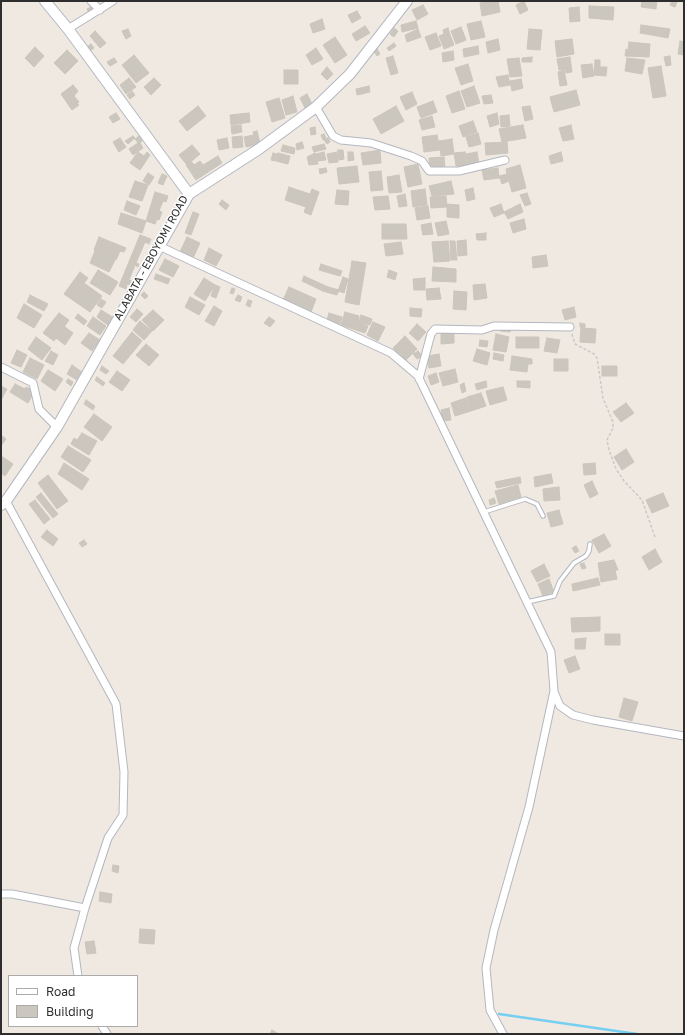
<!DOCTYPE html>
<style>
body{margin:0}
#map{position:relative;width:685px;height:1035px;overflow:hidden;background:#efe9e1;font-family:"Golos Text",sans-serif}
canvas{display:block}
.frame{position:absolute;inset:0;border:2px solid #2e2e2e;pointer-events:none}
.legend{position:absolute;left:8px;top:975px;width:130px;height:52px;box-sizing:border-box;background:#fff;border:1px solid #ababab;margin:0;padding:5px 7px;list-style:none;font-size:12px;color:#2e2e2e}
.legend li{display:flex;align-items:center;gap:8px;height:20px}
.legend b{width:20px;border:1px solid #ababab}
</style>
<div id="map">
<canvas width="685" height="1035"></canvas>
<div class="frame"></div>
<ul class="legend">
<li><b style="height:5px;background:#fff"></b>Road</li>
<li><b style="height:11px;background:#cbc7bf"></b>Building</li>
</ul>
</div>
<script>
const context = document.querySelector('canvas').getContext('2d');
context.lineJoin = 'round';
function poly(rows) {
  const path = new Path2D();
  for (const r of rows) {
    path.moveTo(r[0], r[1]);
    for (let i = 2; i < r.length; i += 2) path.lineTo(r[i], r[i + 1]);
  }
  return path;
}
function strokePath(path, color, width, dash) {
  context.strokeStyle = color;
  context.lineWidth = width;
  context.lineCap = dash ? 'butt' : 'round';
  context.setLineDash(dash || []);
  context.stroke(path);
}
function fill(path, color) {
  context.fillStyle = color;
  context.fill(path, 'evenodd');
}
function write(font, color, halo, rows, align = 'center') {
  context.font = font + ' "Golos Text",sans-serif';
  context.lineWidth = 3;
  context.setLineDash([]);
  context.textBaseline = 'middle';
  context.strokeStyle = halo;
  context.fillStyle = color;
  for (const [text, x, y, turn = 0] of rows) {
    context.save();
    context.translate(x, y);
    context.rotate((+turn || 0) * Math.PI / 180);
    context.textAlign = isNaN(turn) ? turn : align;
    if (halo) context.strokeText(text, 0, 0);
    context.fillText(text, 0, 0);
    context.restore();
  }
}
strokePath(poly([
 [499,1014,637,1034]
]), '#75cff0', 2.5);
const building = poly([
 [492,1,498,1,500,12,482,16,480,3,492,1],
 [524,1,528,10,520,14,516,5,524,1],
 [642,1,657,1,656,9,641,7,642,1],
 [672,1,677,2,675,7,670,5,672,1],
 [423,5,428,14,417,20,412,10,423,5],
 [589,6,614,7,613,20,589,18,589,6],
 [91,7,93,10,89,13,87,9,91,7],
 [579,7,580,21,570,22,569,8,579,7],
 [357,11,361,18,352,23,348,15,357,11],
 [322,19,325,29,313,33,310,24,322,19],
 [416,21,418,28,402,32,401,25,416,21],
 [481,21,485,37,471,40,467,24,481,21],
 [641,25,670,29,668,38,640,33,641,25],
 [365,26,370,33,356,41,352,34,365,26],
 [461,27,466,40,456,44,451,31,461,27],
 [394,28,398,31,394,37,390,34,394,28],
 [448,28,449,32,444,34,443,30,448,28],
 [128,29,131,36,126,39,122,31,128,29],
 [418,29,421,37,407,42,405,35,418,29],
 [529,29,542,30,540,50,527,49,529,29],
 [95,31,106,43,100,48,90,36,95,31],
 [449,32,454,45,444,49,439,36,449,32],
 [436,33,441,46,430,50,425,37,436,33],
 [335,37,347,55,335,63,323,45,335,37],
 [498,39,500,50,488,53,486,42,498,39],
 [572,39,574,54,557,57,555,41,572,39],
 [680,41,684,42,684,55,678,54,680,41],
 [629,42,650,44,649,57,625,56,626,49,628,50,629,42],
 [394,43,396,46,389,51,387,48,394,43],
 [91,44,94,48,90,51,87,47,91,44],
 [478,46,479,54,464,57,463,49,478,46],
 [35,47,44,56,34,67,25,58,35,47],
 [316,48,323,59,312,65,306,55,316,48],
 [377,49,380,54,377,56,374,51,377,49],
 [67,50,78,61,65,74,54,63,67,50],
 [453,51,454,60,443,62,442,53,453,51],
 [134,55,149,73,136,83,122,65,134,55],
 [393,56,398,73,391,75,386,58,393,56],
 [670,56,671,65,666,66,664,57,670,56],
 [532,57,532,62,522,62,522,58,532,57],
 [570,57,572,72,566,73,565,69,559,70,557,59,570,57],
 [114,58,117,62,110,66,107,62,114,58],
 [519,58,522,76,510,77,507,59,519,58],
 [627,58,645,60,642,74,625,71,627,58],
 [595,60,600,60,600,67,607,67,606,76,594,75,595,60],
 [468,64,473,81,461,85,455,68,468,64],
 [592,64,594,76,583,78,581,65,592,64],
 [661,66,666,96,653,98,648,68,661,66],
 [327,67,333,74,327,80,321,74,327,67],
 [284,70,298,70,298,84,284,84,284,70],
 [564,70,567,85,560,86,558,72,564,70],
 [508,75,510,85,499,87,496,77,508,75],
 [129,78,136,87,126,94,120,85,129,78],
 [154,78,161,85,151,95,144,87,154,78],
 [521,79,523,88,512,91,510,81,521,79],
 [73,85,78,91,74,96,79,102,77,103,79,105,72,110,61,94,73,85],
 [369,86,370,92,357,95,356,89,369,86],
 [474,86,480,103,467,107,461,91,474,86],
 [576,90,580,105,554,112,550,97,576,90],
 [132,91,135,95,130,99,127,95,132,91],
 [459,91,465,109,452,113,446,96,459,91],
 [412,92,417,104,406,110,400,97,412,92],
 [307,94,312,104,305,108,300,98,307,94],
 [491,95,493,103,484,104,482,96,491,95],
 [293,96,297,112,286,115,282,100,293,96],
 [279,98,285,118,272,122,266,102,279,98],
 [433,101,437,112,421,118,417,107,433,101],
 [198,106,206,116,187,131,179,121,198,106],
 [396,106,404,121,381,134,373,119,396,106],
 [530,106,533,119,525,121,522,107,530,106],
 [116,113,120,119,113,123,109,117,116,113],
 [249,113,250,122,231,125,230,115,249,113],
 [497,113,499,124,490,127,487,116,497,113],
 [509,115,510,126,501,127,500,116,509,115],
 [432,116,435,127,422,130,419,120,432,116],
 [473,121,477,132,463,137,459,126,473,121],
 [241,125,242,132,232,134,231,126,241,125],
 [523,125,526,138,502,142,499,129,523,125],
 [571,125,574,139,563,141,559,128,571,125],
 [315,127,316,134,311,135,310,128,315,127],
 [257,131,260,144,246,147,244,137,254,135,253,132,257,131],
 [478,133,481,144,469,147,466,137,478,133],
 [324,134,326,138,323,140,321,135,324,134],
 [437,135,440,150,424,152,422,137,437,135],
 [133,136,135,138,128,144,125,141,133,136],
 [139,136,142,141,140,143,143,148,133,155,129,149,138,143,135,139,139,136],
 [242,136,243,147,233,148,232,137,242,136],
 [120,138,126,147,119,152,113,142,120,138],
 [227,138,229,148,219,150,217,140,227,138],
 [328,138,330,142,327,144,324,140,328,138],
 [452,139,454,154,441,156,439,141,452,139],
 [302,142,304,148,297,150,296,144,302,142],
 [507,142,508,153,486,155,485,143,507,142],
 [324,144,326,149,314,152,312,147,324,144],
 [192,145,200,154,187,165,179,155,192,145],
 [283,145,295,148,294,154,281,151,283,145],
 [338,150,343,150,344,159,339,160,338,150],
 [380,150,381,163,363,165,361,153,380,150],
 [138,152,144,156,147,152,150,155,140,170,130,163,138,152],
 [324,152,326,160,318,161,316,154,324,152],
 [337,152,338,162,329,163,327,154,337,152],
 [348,152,353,152,354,160,348,161,348,152],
 [465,152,467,165,456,166,454,153,465,152],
 [477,152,479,164,468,166,466,154,477,152],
 [561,152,563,161,551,164,549,156,561,152],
 [273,153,277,154,275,161,271,160,273,153],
 [278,153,290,156,288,164,276,161,278,153],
 [315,153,318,164,309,165,307,157,315,153],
 [218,156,222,163,196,180,186,165,192,162,194,165,200,161,203,165,218,156],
 [444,157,445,168,430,170,429,158,444,157],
 [418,164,422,184,408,187,404,167,418,164],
 [520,165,526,188,512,192,509,181,502,184,499,176,507,174,506,169,520,165],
 [357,166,359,182,339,184,337,168,357,166],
 [326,168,327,172,320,174,319,169,326,168],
 [498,168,499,178,484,180,482,170,498,168],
 [381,171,383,190,371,191,369,172,381,171],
 [148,173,154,177,149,185,143,181,148,173],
 [162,174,167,176,163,185,158,183,162,174],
 [399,175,402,192,389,193,387,177,399,175],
 [135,181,148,185,142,201,129,197,135,181],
 [451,181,454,194,432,196,429,186,451,181],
 [289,187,310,194,312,189,319,192,311,215,304,212,306,207,285,200,289,187],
 [473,188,475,199,467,201,465,190,473,188],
 [425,189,427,205,413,207,411,191,425,189],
 [337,190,349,191,348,205,335,204,337,190],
 [155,192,168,196,166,202,163,201,159,211,162,212,159,220,157,219,155,224,146,221,155,192],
 [527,193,531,204,525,206,520,195,527,193],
 [405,194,407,206,399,207,397,196,405,194],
 [388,196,390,209,375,210,373,197,388,196],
 [446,196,447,207,431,208,430,197,446,196],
 [222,200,229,205,226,210,219,204,222,200],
 [127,201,140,206,136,215,124,210,127,201],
 [447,204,459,205,459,218,447,217,447,204],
 [501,204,504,213,494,217,490,208,501,204],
 [520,204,523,212,508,219,504,212,520,204],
 [428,206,430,218,417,220,415,208,428,206],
 [193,212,199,214,191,235,185,233,193,212],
 [121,213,146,221,142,233,118,224,121,213],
 [524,219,526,229,513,233,510,223,524,219],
 [446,221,449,234,438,236,435,223,446,221],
 [431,223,433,234,423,235,421,225,431,223],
 [382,224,406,224,407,239,382,239,382,224],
 [486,233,486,240,477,240,476,234,486,233],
 [140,235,151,239,149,244,145,242,136,263,139,264,138,267,135,265,129,280,134,282,132,286,127,284,126,289,119,286,140,235],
 [99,237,126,248,124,252,120,251,116,260,94,250,99,237],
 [187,237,200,243,193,258,180,252,187,237],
 [466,240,467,255,458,256,457,241,466,240],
 [448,241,450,261,434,262,432,242,448,241],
 [450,241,455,241,457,260,451,260,450,241],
 [401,242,403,254,386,256,384,244,401,242],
 [209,248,222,255,216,266,204,260,209,248],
 [95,251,115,260,109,272,90,263,95,251],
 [546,255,548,266,533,268,532,257,546,255],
 [165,259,179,266,173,277,159,270,165,259],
 [352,261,366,263,359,305,345,302,352,261],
 [321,264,342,271,340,276,319,270,321,264],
 [433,267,456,269,456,282,432,281,433,267],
 [98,270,118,282,110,295,90,283,98,270],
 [389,270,397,273,395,280,387,277,389,270],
 [80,272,88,278,84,283,102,296,90,312,64,294,80,272],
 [156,274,170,279,168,284,154,279,156,274],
 [304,276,328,287,325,292,302,281,304,276],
 [343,277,348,279,344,293,338,291,343,277],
 [204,278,215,285,205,301,194,294,204,278],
 [425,278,425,290,414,290,413,279,425,278],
 [485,284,487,298,474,300,473,285,485,284],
 [215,285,220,287,216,298,211,296,215,285],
 [289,287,316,299,311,312,283,300,289,287],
 [328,287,339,290,337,295,326,292,328,287],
 [232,288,235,289,233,294,230,293,232,288],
 [439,288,441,299,427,300,426,289,439,288],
 [454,291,467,292,466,310,453,309,454,291],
 [144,292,148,296,145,299,141,295,144,292],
 [30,295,48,304,44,311,27,302,30,295],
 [238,295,242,297,240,302,235,300,238,295],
 [190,297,205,305,199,315,185,307,190,297],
 [101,299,106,302,102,308,97,305,101,299],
 [248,300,252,301,250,307,246,305,248,300],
 [24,304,42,315,34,328,17,318,24,304],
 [214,306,222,311,214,326,205,321,214,306],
 [574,307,576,317,565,320,562,310,574,307],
 [410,308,422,309,421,317,410,316,410,308],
 [137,309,143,314,136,322,130,317,137,309],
 [101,310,114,318,109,326,97,317,101,310],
 [153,310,164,320,153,331,142,320,153,310],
 [345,312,359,316,358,322,368,326,365,333,341,325,345,312],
 [59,313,69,320,54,341,43,333,59,313],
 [329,313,342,317,340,324,327,320,329,313],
 [78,314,87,321,84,325,75,318,78,314],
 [361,315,372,319,370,325,359,322,361,315],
 [93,317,106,326,100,335,87,326,93,317],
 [269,317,275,321,270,327,264,323,269,317],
 [140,321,152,331,144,340,133,330,140,321],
 [373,322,385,327,378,341,367,335,373,322],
 [580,323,585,324,585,328,580,327,580,323],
 [417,324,426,332,418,341,409,333,417,324],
 [65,327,73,333,65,345,56,338,65,327],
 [501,327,511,329,510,332,500,331,501,327],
 [581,328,596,329,595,343,580,342,581,328],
 [454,330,454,343,441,344,441,331,454,330],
 [132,332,142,341,123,364,113,356,132,332],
 [89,333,100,340,92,351,81,343,89,333],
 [496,334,509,337,506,352,493,350,496,334],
 [405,336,417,349,406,360,393,348,405,336],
 [36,337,51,348,42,360,28,349,36,337],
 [516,337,539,337,539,348,516,348,516,337],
 [547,338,560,340,557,353,544,351,547,338],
 [480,340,488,341,487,347,479,346,480,340],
 [146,344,159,355,149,366,136,355,146,344],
 [477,349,490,353,487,365,473,361,477,349],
 [17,350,27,355,21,367,11,363,17,350],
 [51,351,58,355,53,365,45,361,51,351],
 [418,351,422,356,417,359,413,354,418,351],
 [494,353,504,355,503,361,493,359,494,353],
 [439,354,441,366,429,368,427,356,439,354],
 [512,356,532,359,532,364,528,364,527,372,510,370,512,356],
 [30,358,44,365,37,379,23,372,30,358],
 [554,359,568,359,568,371,554,371,554,359],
 [72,365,82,372,77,380,67,374,72,365],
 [102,366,109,371,106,374,100,370,102,366],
 [602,366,617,366,617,376,602,376,602,366],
 [455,369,458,382,443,386,439,373,455,369],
 [48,370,63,379,55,391,41,381,48,370],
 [117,371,130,380,122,391,109,382,117,371],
 [436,373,439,382,431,385,428,376,436,373],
 [97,377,105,383,103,386,95,380,97,377],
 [68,379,73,382,71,386,66,382,68,379],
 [486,381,487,387,477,390,475,384,486,381],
 [517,381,530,381,530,388,517,387,517,381],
 [464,383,466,391,462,393,460,385,464,383],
 [15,384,25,389,26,387,32,390,30,393,33,394,28,403,10,392,15,384],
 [1,386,7,389,1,400,1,386],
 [503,387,507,400,490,405,486,391,503,387],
 [481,393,486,406,471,411,467,397,481,393],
 [466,398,471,411,455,416,451,403,466,398],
 [86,400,95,406,93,410,84,404,86,400],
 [626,403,634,413,621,422,613,412,626,403],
 [449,408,451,420,443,421,441,410,449,408],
 [94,414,112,427,102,441,84,427,94,414],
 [82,433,97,441,89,455,71,444,74,438,77,440,82,433],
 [1,435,6,439,1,446,1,435],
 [68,446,91,460,83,472,61,457,68,446],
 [626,449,634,462,622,470,614,457,626,449],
 [3,457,13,464,5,476,1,473,1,460,3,457],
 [64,463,89,479,82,490,58,474,64,463],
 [595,463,596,474,584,475,583,464,595,463],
 [551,474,553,483,535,487,534,477,551,474],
 [48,475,68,501,57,509,38,483,48,475],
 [520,477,521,483,497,488,495,482,520,477],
 [592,481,598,494,590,498,584,485,592,481],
 [518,485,521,497,499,504,495,491,518,485],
 [559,487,560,500,544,501,543,489,559,487],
 [41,493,58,514,53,518,36,497,41,493],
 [663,493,669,506,652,513,646,500,663,493],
 [494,498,496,503,490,505,489,500,494,498],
 [35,500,50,519,44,524,29,504,35,500],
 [559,510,563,524,551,527,547,513,559,510],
 [47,530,58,539,53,546,41,537,47,530],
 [604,534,611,546,599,553,592,540,604,534],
 [84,540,87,544,82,547,79,543,84,540],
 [576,546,579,551,575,553,572,548,576,546],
 [655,549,662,562,649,570,642,557,655,549],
 [614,560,618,570,615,570,617,579,601,582,598,563,614,560],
 [584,563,586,568,582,569,580,564,584,563],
 [544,564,550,576,537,582,531,571,544,564],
 [598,578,600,585,573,591,572,584,598,578],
 [549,579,554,592,543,596,538,584,549,579],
 [600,617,600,631,572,632,571,618,600,617],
 [605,634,620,634,620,645,605,645,605,634],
 [586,638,585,649,575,649,575,639,586,638],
 [575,656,580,669,569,673,564,660,575,656],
 [624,698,638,702,632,721,619,717,624,698],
 [113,865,119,866,118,873,112,871,113,865],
 [100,892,112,894,111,903,99,901,100,892],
 [140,929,155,930,154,944,139,943,140,929],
 [94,941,96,953,87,954,85,942,94,941],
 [272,1030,277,1033,277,1034,270,1034,272,1030]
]);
fill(building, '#cbc7bf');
strokePath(building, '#cbc5ba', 1);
const lane = poly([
 [484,512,525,499,537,504,543,516],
 [527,602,554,596,560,581,574,563,586,556,589,551,590,544]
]);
const street = poly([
 [91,1,100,10],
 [68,29,113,1],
 [316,107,333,136,341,140,371,143,411,156,422,161,429,171,459,171,505,160],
 [159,246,391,353,418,376,551,652,554,691,529,807,494,930,486,968,490,1010,503,1034],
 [1,367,33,383,39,409,57,427],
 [419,379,431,334,435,329,482,330,494,326,570,327],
 [6,501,116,704,124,772,123,815,108,838,85,908,74,948,78,976],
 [554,692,560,706,573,715,593,720,684,736],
 [1,894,12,894,85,908],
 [102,1026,107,1034]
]);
const secondary = poly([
 [189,194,259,149,316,107,350,74,407,1],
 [1,505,6,501,57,427,189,194,68,29,45,1]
]);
strokePath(lane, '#b4b7c1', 5.5);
strokePath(street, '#b4b7c1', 9);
strokePath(secondary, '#b4b7c1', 12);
strokePath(poly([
 [572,334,575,344,594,354,597,358,603,398,613,422,613,428,607,440,609,450,616,469,624,481,642,500,655,537]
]), '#c9c9c9', 1.5, [3, 2]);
strokePath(lane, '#fff', 3.5);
strokePath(street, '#fff', 7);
strokePath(secondary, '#fff', 10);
write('11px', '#2e2e2e', '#fff', [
 ["ALABATA - EBOYOMI ROAD",151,258,-61]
]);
</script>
